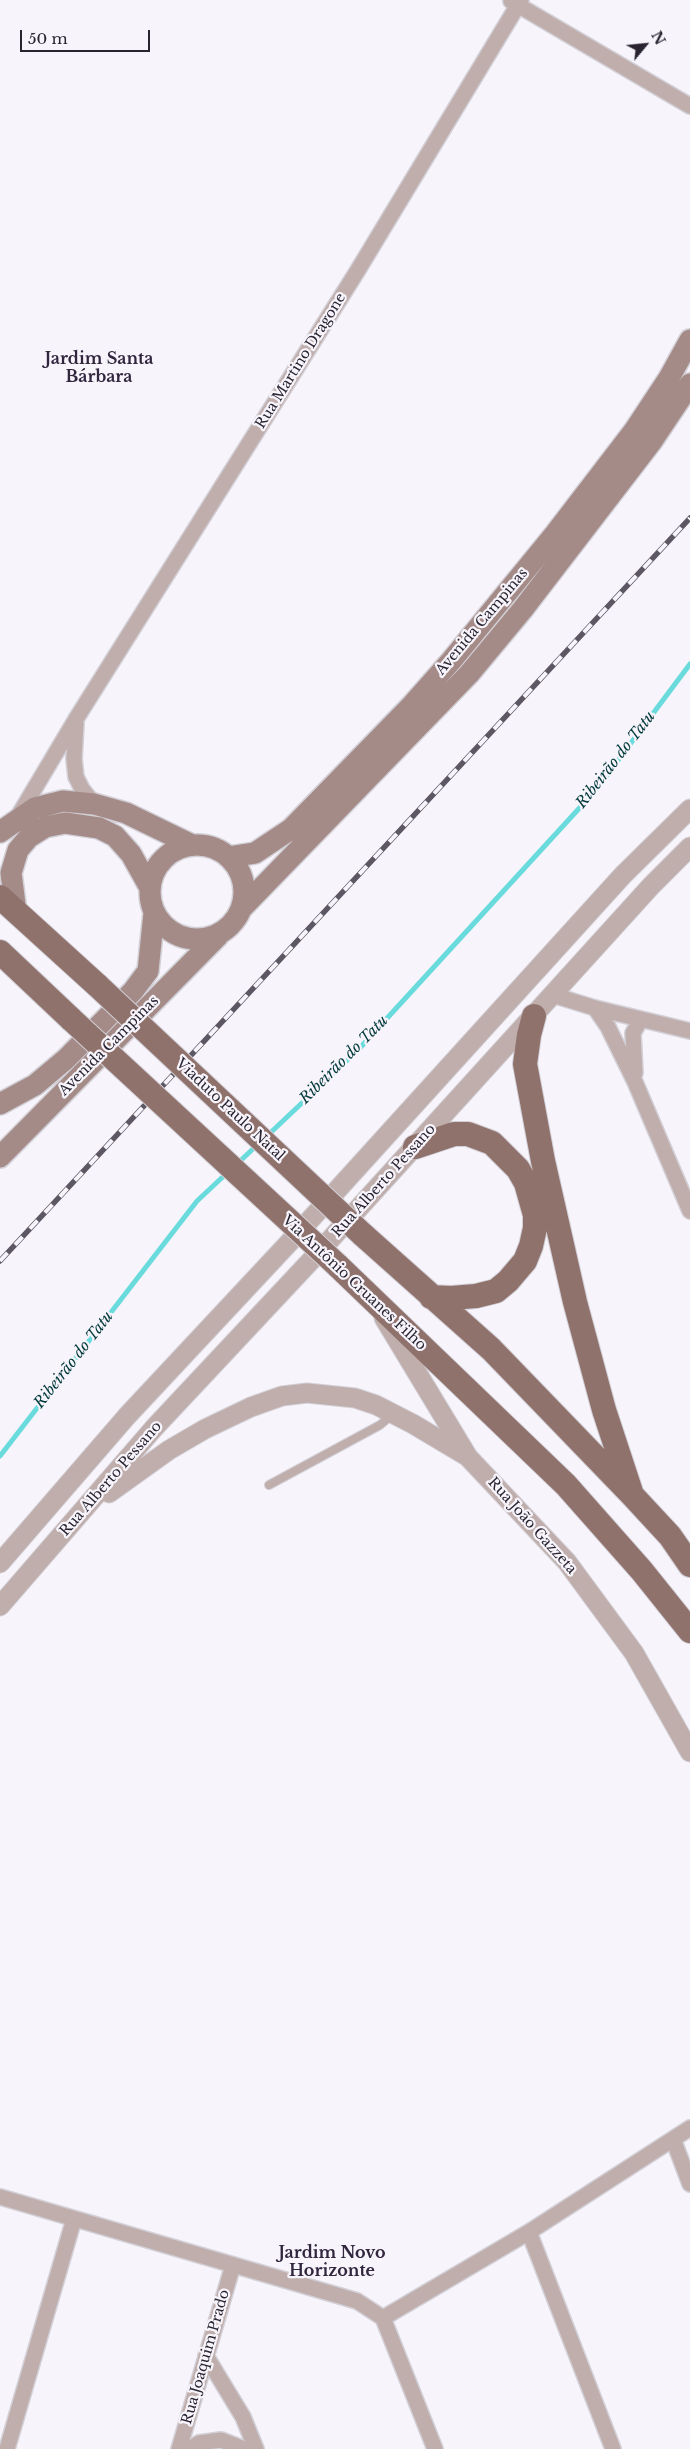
<!DOCTYPE html>
<meta charset="utf-8">
<style>
body{margin:0}
#map{position:relative;width:690px;height:2449px;overflow:hidden;background:#f7f4fb;font-family:"Libre Baskerville",serif}
canvas{display:block}
.north{position:absolute;left:620px;top:20px;width:50px;height:50px;-webkit-text-stroke:4px #f7f4fb;paint-order:stroke;rotate:62deg;font-size:14px;font-weight:700;line-height:20px;text-align:center;color:#292430}
.north::after{content:'';display:block;margin:auto;width:18px;height:22px;background:#292430;clip-path:polygon(50% 0,100% 100%,50% 72%,0 100%)}
.scale{position:absolute;left:20px;top:30px;width:130px;height:22px;box-sizing:border-box;border:2px solid #292430;border-top:0;padding-left:6px;font-size:15px;line-height:18px;white-space:nowrap;color:#292430;-webkit-text-stroke:4px #f7f4fb;paint-order:stroke}
</style>
<div id="map">
<canvas width="690" height="2449"></canvas>
<div class="north">N</div>
<div class="scale">50 m</div>
</div>
<script>
const context = document.querySelector('canvas').getContext('2d');
context.lineJoin = 'round';
function poly(rows) {
  const path = new Path2D();
  for (const r of rows) {
    if (r.length === 3) {
      path.moveTo(r[0] + r[2], r[1]);
      path.arc(r[0], r[1], r[2], 0, 2 * Math.PI);
      continue;
    }
    path.moveTo(r[0], r[1]);
    for (let i = 2; i < r.length; i += 2) path.lineTo(r[i], r[i + 1]);
  }
  return path;
}
function strokePath(path, color, width, dash) {
  context.strokeStyle = color;
  context.lineWidth = width;
  context.lineCap = dash ? 'butt' : 'round';
  context.setLineDash(dash || []);
  context.stroke(path);
}
function write(font, color, halo, rows, align = 'center') {
  context.font = font + ' "Libre Baskerville",serif';
  context.lineWidth = 4.5;
  context.setLineDash([]);
  context.textBaseline = 'middle';
  context.strokeStyle = halo;
  context.fillStyle = color;
  for (const [text, x, y, turn = 0] of rows) {
    context.save();
    context.translate(x, y);
    context.rotate((+turn || 0) * Math.PI / 180);
    context.textAlign = isNaN(turn) ? turn : align;
    if (halo) context.strokeText(text, 0, 0);
    context.fillText(text, 0, 0);
    context.restore();
  }
}
strokePath(poly([
 [267,1136,358,1050,595,791,690,664],
 [236,1165,257,1145],
 [0,1456,197,1201,228,1172]
]), '#69dbdc', 5);
const service = poly([
 [269,1485,380,1425,393,1414]
]);
const minor = poly([
 [511,1,690,106],
 [76,723,74,759,76,777,82,789,94,804],
 [17,818,76,719,358,270,521,0],
 [553,995,595,1008,690,1031],
 [595,1008,608,1027,635,1082,690,1211],
 [635,1073,633,1033,641,1019],
 [673,2139,690,2184],
 [0,2197,357,2301,383,2318],
 [529,2232,613,2449],
 [383,2318,529,2232,690,2128],
 [383,2318,435,2449],
 [206,2356,243,2417,256,2449],
 [7,2449,74,2219],
 [179,2449,233,2265],
 [190,2449,199,2443,221,2440,244,2449]
]);
const tertiary = poly([
 [384,1318,468,1457,567,1562,634,1653,690,1752],
 [109,1493,169,1450,205,1429,251,1407,282,1396,307,1393,355,1398,376,1405,413,1424,465,1455],
 [0,1563,127,1416,299,1232,623,875,690,809],
 [0,1606,154,1428,318,1253,651,886,690,847]
]);
const secondary = poly([
 [0,832,35,808,63,801,94,804,126,813,192,845],
 [197,892,47],
 [229,857,255,853,291,829,412,705,451,661,555,534,634,431,669,378,690,340],
 [243,907,469,674,523,609,652,441,690,384],
 [16,912,11,873,18,850,29,837,45,827,65,823,99,828,115,836,131,854,150,888],
 [0,1104,35,1085,66,1059,133,991,148,971,154,913],
 [0,1157,218,936]
]);
const primary = poly([
 [0,897,98,986],
 [0,952,72,1020],
 [534,1016,529,1035,525,1064,543,1161,575,1302,604,1410,632,1495],
 [415,1147,454,1134,468,1134,492,1143,518,1169,526,1183,535,1215,535,1228,531,1246,525,1261,508,1281,496,1291,476,1296,451,1298,431,1297],
 [362,1234,491,1349,632,1495,670,1536,690,1565],
 [337,1265,566,1485,642,1571,690,1631]
]);
strokePath(service, '#d2cfd6', 10);
strokePath(minor, '#d2cfd6', 18);
strokePath(tertiary, '#d2cfd6', 21);
strokePath(secondary, '#d2cfd6', 24);
strokePath(primary, '#d2cfd6', 26);
strokePath(service, '#bfaeab', 8);
strokePath(minor, '#bfaeab', 15);
strokePath(tertiary, '#bfaeab', 19);
strokePath(secondary, '#a48b87', 21);
strokePath(primary, '#90726d', 24);
const rail = poly([
 [0,1261,690,518]
]);
strokePath(rail, '#5c5762', 5.5);
strokePath(rail, '#f7f4fb', 4, [11]);
const primaryBridge = poly([
 [98,986,362,1234],
 [72,1020,337,1265]
]);
strokePath(primaryBridge, '#d2cfd6', 26, []);
strokePath(primaryBridge, '#90726d', 24);
write('14px', '#292430', '#f7f4fb', [
 ["Rua Martino Dragone",301,361,-58],
 ["Avenida Campinas",482,622,-50],
 ["Avenida Campinas",109,1046,-45],
 ["Viaduto Paulo Natal",230,1110,43],
 ["Rua Alberto Pessano",384,1181,-48],
 ["Via Antônio Cruanes Filho",354,1283,43],
 ["Rua Alberto Pessano",111,1479,-49],
 ["Rua João Gazzeta",532,1526,48],
 ["Rua Joaquim Prado",206,2357,-74]
]);
write('italic 15px', '#00393a', '#f7f4fb', [
 ["Ribeirão do Tatu",616,760,-52],
 ["Ribeirão do Tatu",344,1060,-45],
 ["Ribeirão do Tatu",74,1360,-52]
]);
write('bold 16px', '#31263e', '#f7f4fb', [
 ["Jardim Santa",99,359],
 ["Bárbara",99,377],
 ["Jardim Novo",332,2253],
 ["Horizonte",332,2271]
]);
</script>
